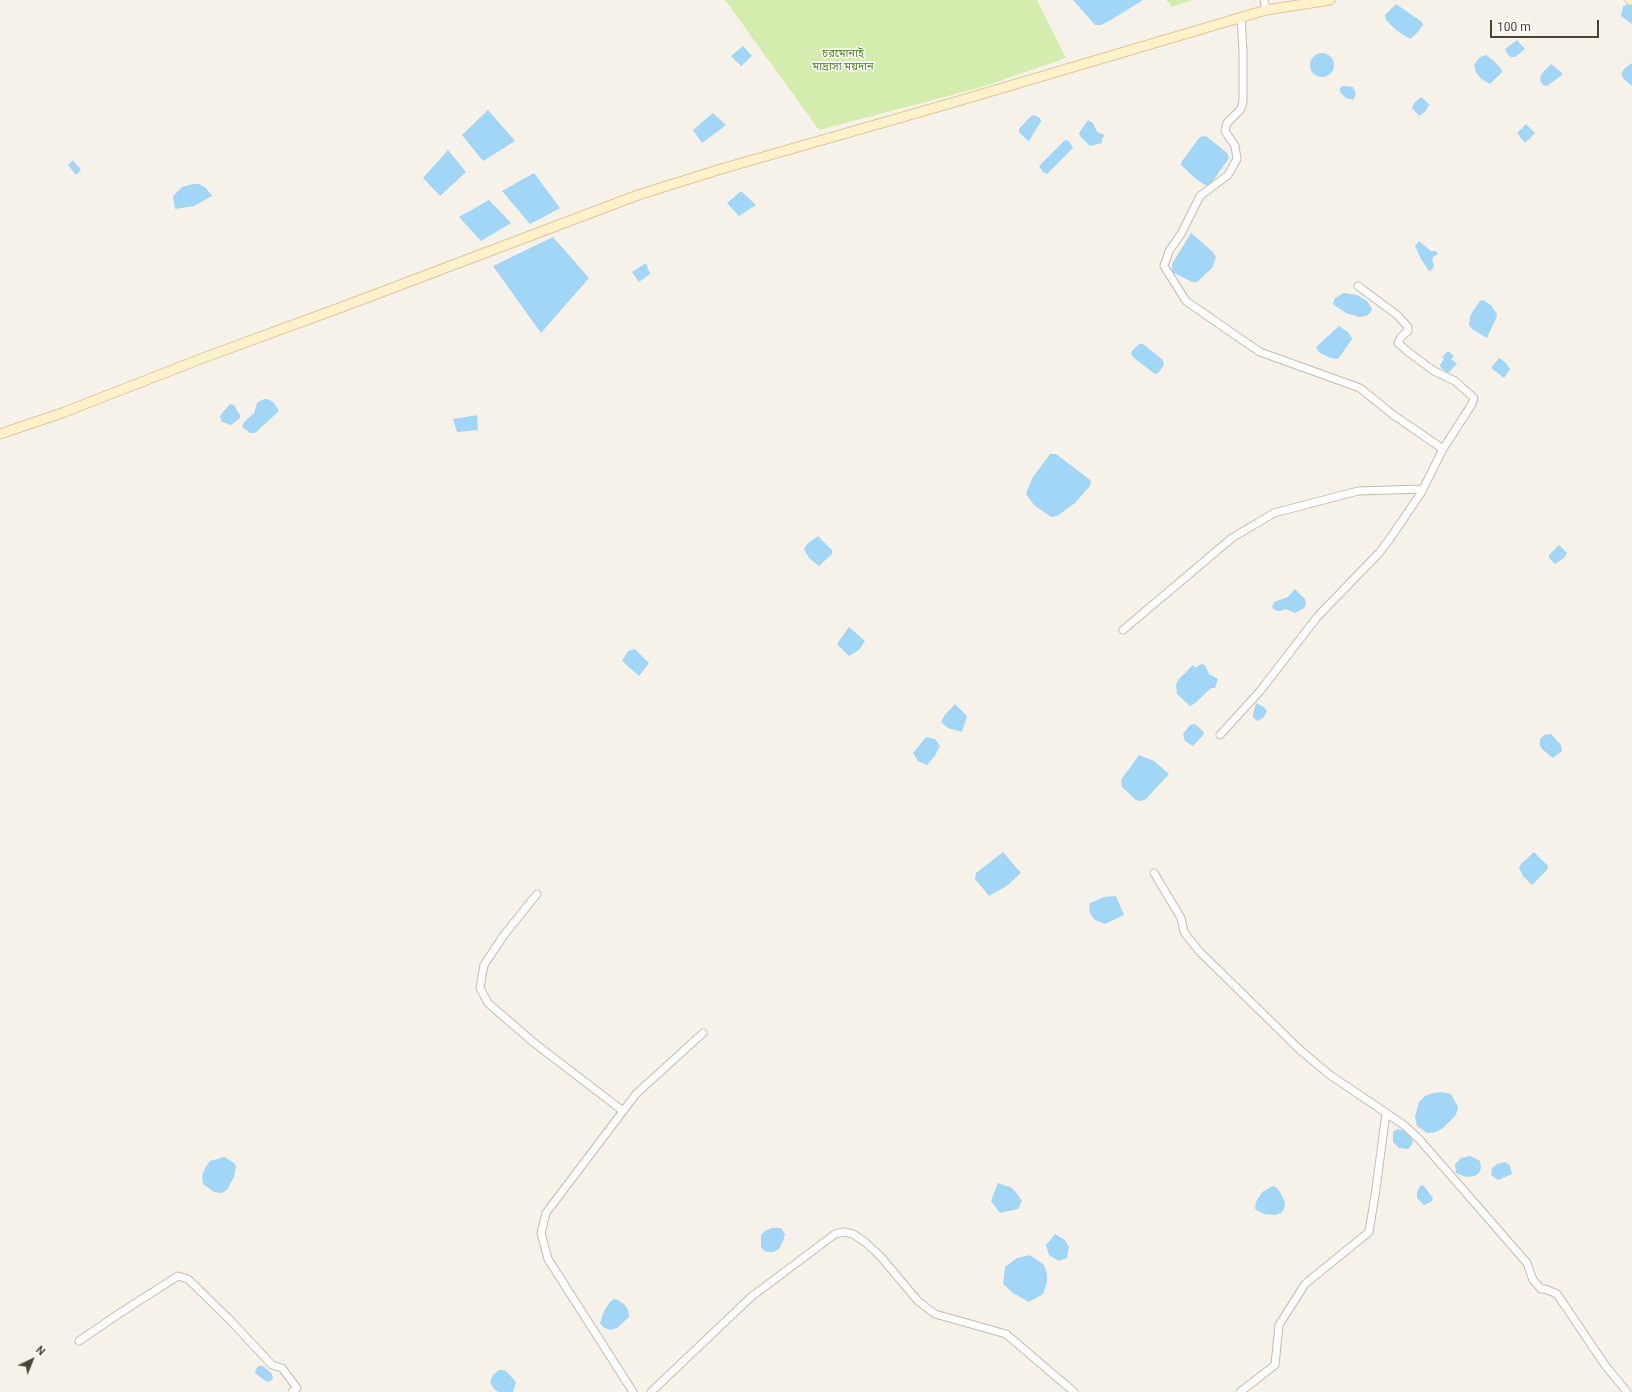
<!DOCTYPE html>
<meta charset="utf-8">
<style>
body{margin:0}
#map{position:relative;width:1632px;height:1392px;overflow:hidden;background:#f6f2e9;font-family:Roboto,sans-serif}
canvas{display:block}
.north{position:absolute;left:12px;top:1340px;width:40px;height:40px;-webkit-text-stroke:3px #fff;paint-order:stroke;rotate:43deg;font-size:11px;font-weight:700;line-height:16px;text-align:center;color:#4b4237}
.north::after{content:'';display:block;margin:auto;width:14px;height:18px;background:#4b4237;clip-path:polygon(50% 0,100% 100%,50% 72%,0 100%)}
.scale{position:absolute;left:1490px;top:20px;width:109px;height:18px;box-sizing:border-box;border:2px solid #4b4237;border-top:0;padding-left:5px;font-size:12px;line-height:14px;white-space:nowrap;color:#4b4237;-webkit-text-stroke:3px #fff;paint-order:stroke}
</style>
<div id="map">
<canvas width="1632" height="1392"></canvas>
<div class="north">N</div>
<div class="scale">100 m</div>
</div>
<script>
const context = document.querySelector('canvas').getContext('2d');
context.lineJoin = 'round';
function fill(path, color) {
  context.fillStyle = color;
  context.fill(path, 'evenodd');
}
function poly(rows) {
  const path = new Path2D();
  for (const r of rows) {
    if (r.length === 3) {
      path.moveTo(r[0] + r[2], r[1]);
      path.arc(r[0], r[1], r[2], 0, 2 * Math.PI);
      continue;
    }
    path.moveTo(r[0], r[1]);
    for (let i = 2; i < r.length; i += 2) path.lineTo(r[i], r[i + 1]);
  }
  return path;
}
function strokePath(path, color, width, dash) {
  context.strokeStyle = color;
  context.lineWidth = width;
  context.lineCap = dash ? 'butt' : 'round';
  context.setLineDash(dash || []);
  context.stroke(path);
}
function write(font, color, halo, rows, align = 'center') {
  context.font = font + ' Roboto,"Noto Sans Bengali",sans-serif';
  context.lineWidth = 3;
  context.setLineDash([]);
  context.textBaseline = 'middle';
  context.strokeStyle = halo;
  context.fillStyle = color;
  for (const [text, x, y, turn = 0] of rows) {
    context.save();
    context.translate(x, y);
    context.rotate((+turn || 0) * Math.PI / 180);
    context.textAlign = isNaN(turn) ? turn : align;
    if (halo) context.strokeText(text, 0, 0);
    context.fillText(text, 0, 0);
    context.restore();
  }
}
fill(poly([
 [725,0,1037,0,1066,58,982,87,819,130],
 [1166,0,1193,0,1172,7]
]), '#d3edaf');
fill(poly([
 [1073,0,1143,0,1109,21,1101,25,1095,25],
 [1396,4,1422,22,1423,25,1416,34,1410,39,1396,30,1386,20,1385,15],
 [1632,4,1632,24,1621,16,1623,6],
 [1517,40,1525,49,1515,57,1511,57,1508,55,1505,49],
 [743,46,752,56,741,66,731,56],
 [1322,65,12],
 [1486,55,1494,61,1502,70,1502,72,1490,84,1481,79,1476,72,1474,65,1480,57],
 [1632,63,1632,86,1624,79,1621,74,1625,68],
 [1551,64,1562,73,1562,75,1547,86,1543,85,1540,80,1541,75,1544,71],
 [1343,86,1353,87,1356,94,1353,100,1346,98,1340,92,1340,88],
 [1421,97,1427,102,1429,105,1425,112,1419,116,1412,108,1414,103],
 [488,110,515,141,483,161,462,135],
 [713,113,726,125,702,143,693,130],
 [1034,115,1040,118,1041,121,1029,141,1027,140,1019,132,1019,129,1030,117],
 [1088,120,1093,123,1097,132,1105,135,1102,139,1102,143,1090,146,1080,136,1079,133],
 [1526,124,1535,133,1525,143,1517,133],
 [1206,136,1227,153,1229,158,1210,185,1205,185,1196,179,1181,165,1182,161,1200,137],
 [1065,140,1069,141,1073,148,1047,174,1043,172,1039,166],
 [448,150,466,172,440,196,423,178],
 [73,160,81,170,76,175,68,165],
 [534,173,560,208,530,224,502,191],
 [193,184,199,184,206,188,212,196,194,206,175,209,173,196,182,187],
 [741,191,756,205,739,216,727,203],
 [489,200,511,223,481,241,459,217],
 [1191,233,1213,252,1216,257,1212,268,1197,282,1192,282,1172,272,1172,264],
 [553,237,589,278,541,333,493,266],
 [1419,241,1431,251,1436,251,1438,254,1432,258,1434,266,1432,270,1429,271,1421,259,1415,246],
 [646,263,650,274,639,282,632,272],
 [1344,293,1357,295,1367,301,1372,309,1370,313,1366,316,1360,317,1346,313,1334,305,1333,303,1335,298],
 [1483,300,1491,305,1497,314,1496,318,1487,338,1472,329,1469,325,1470,317,1473,311,1480,301],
 [1339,326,1349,333,1352,339,1338,359,1330,358,1319,352,1316,347],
 [1139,344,1143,344,1163,360,1164,365,1158,373,1155,374,1134,358,1131,354,1132,351],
 [1448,351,1454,356,1451,359,1457,364,1449,372,1447,372,1442,369,1440,365,1444,359,1442,357],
 [1499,358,1506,363,1510,369,1504,378,1491,368],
 [264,399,268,399,273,402,279,411,255,433,250,433,242,427,244,422,254,413,257,403],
 [230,404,234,405,240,415,240,418,231,425,222,422,220,417,222,413],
 [477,415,478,430,457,432,453,419],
 [1050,454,1056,454,1089,479,1091,482,1090,486,1075,503,1057,516,1051,517,1034,505,1026,494,1028,488,1033,477],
 [818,536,832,550,832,554,819,566,809,558,804,549,807,544],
 [1559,545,1567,553,1564,558,1555,564,1549,558,1549,555],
 [1295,589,1305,599,1306,605,1304,608,1295,613,1286,609,1279,611,1275,610,1272,607,1274,602,1288,597],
 [849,627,865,641,859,650,849,656,837,644],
 [635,649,649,663,639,676,622,661,628,651],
 [1201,664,1205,665,1209,674,1218,679,1215,688,1211,688,1194,704,1190,706,1177,694,1176,685,1178,680,1193,665,1195,668],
 [1256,703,1264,707,1267,711,1263,718,1257,721,1253,717,1253,714],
 [955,704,967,716,962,732,948,728,941,722,944,716],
 [1195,724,1203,731,1204,734,1193,746,1185,741,1183,734,1190,725],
 [1551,734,1561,745,1562,751,1553,758,1543,750,1540,746,1540,739,1544,735],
 [926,737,935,739,940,746,934,757,927,765,918,761,913,753],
 [1139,755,1154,761,1169,774,1146,799,1141,801,1136,800,1122,787,1121,780],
 [1003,852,1021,873,1008,885,989,896,975,879,976,873],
 [1534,852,1548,866,1547,870,1532,885,1523,876,1519,868,1521,864],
 [1116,896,1124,915,1105,924,1095,920,1091,915,1089,910,1090,903,1104,897],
 [1442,1092,1451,1094,1458,1107,1456,1115,1443,1128,1436,1132,1427,1133,1417,1126,1415,1117,1419,1102,1425,1096,1433,1093],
 [1397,1129,1407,1131,1413,1141,1411,1146,1408,1149,1399,1148,1393,1142,1393,1132],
 [1470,1156,1480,1161,1481,1168,1479,1173,1475,1176,1466,1177,1456,1173,1455,1164,1461,1158],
 [224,1157,233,1162,236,1166,234,1177,227,1190,222,1193,214,1192,203,1184,202,1177,205,1168,210,1161],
 [1505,1162,1510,1165,1512,1174,1498,1180,1491,1175,1492,1168,1497,1164],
 [998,1183,1010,1187,1015,1191,1022,1201,1018,1209,1000,1213,991,1201],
 [1423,1185,1433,1198,1431,1202,1424,1205,1417,1198,1417,1192,1420,1186],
 [1273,1186,1276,1187,1280,1192,1285,1202,1284,1209,1281,1213,1275,1215,1264,1214,1255,1209,1256,1202,1262,1192],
 [772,1228,781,1228,785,1234,783,1241,779,1249,773,1252,767,1252,763,1250,761,1246,761,1235,765,1231],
 [1055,1234,1065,1240,1069,1247,1067,1258,1059,1261,1049,1255,1046,1245],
 [1030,1255,1044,1265,1047,1274,1047,1282,1043,1294,1029,1302,1013,1293,1003,1284,1005,1267,1017,1258],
 [614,1299,618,1300,625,1305,628,1310,629,1317,617,1328,610,1330,603,1327,600,1323,604,1311,610,1302],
 [258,1366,263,1366,271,1373,273,1377,272,1380,267,1382,256,1374,255,1371],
 [499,1370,504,1370,508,1373,516,1382,513,1392,498,1392,494,1389,490,1382,493,1375]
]), '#a2d6f7');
const street = poly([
 [1264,0,1266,10],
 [1241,17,1243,51,1243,101,1241,109,1227,123,1225,131,1235,146,1237,159,1228,175,1200,196,1181,234,1169,251,1164,266,1186,301,1235,335,1260,352,1360,388,1392,414,1443,449],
 [1123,630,1232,538,1274,513,1358,491,1423,489],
 [1220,735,1260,691,1318,616,1379,553,1389,540,1421,493,1443,449,1472,404,1474,398,1455,381,1434,371,1407,351,1398,343,1401,337,1408,331,1408,327,1397,315,1358,286],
 [1154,873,1181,918,1184,932,1199,951,1300,1050,1330,1075,1404,1125,1419,1139,1527,1263,1533,1280,1541,1289,1545,1289,1557,1294,1605,1365,1627,1392],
 [537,894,504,935,484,965,480,988,488,1003,533,1042,623,1111],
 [79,1341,120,1313,178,1276,188,1279,231,1321,272,1365,282,1368,297,1388,292,1392],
 [633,1392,548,1259,541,1233,546,1213,636,1094,703,1033],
 [651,1392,751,1297,835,1234,843,1232,853,1234,865,1242,881,1257,918,1301,935,1314,1006,1334,1074,1392],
 [1240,1392,1275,1365,1279,1325,1305,1284,1369,1232,1376,1189,1386,1113]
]);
const secondary = poly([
 [1630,0,1632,0],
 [0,434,62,413,203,358,342,307,638,195,721,169,955,102,1266,10,1330,0]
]);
strokePath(street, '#c5bcae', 9);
strokePath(secondary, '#ddc898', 11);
strokePath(street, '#fff', 7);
strokePath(secondary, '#fff1ca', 9);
write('11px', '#4a8224', '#fff', [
 ["চরমোনাই",843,54],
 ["মাদ্রাসা ময়দান",843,67]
]);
</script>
